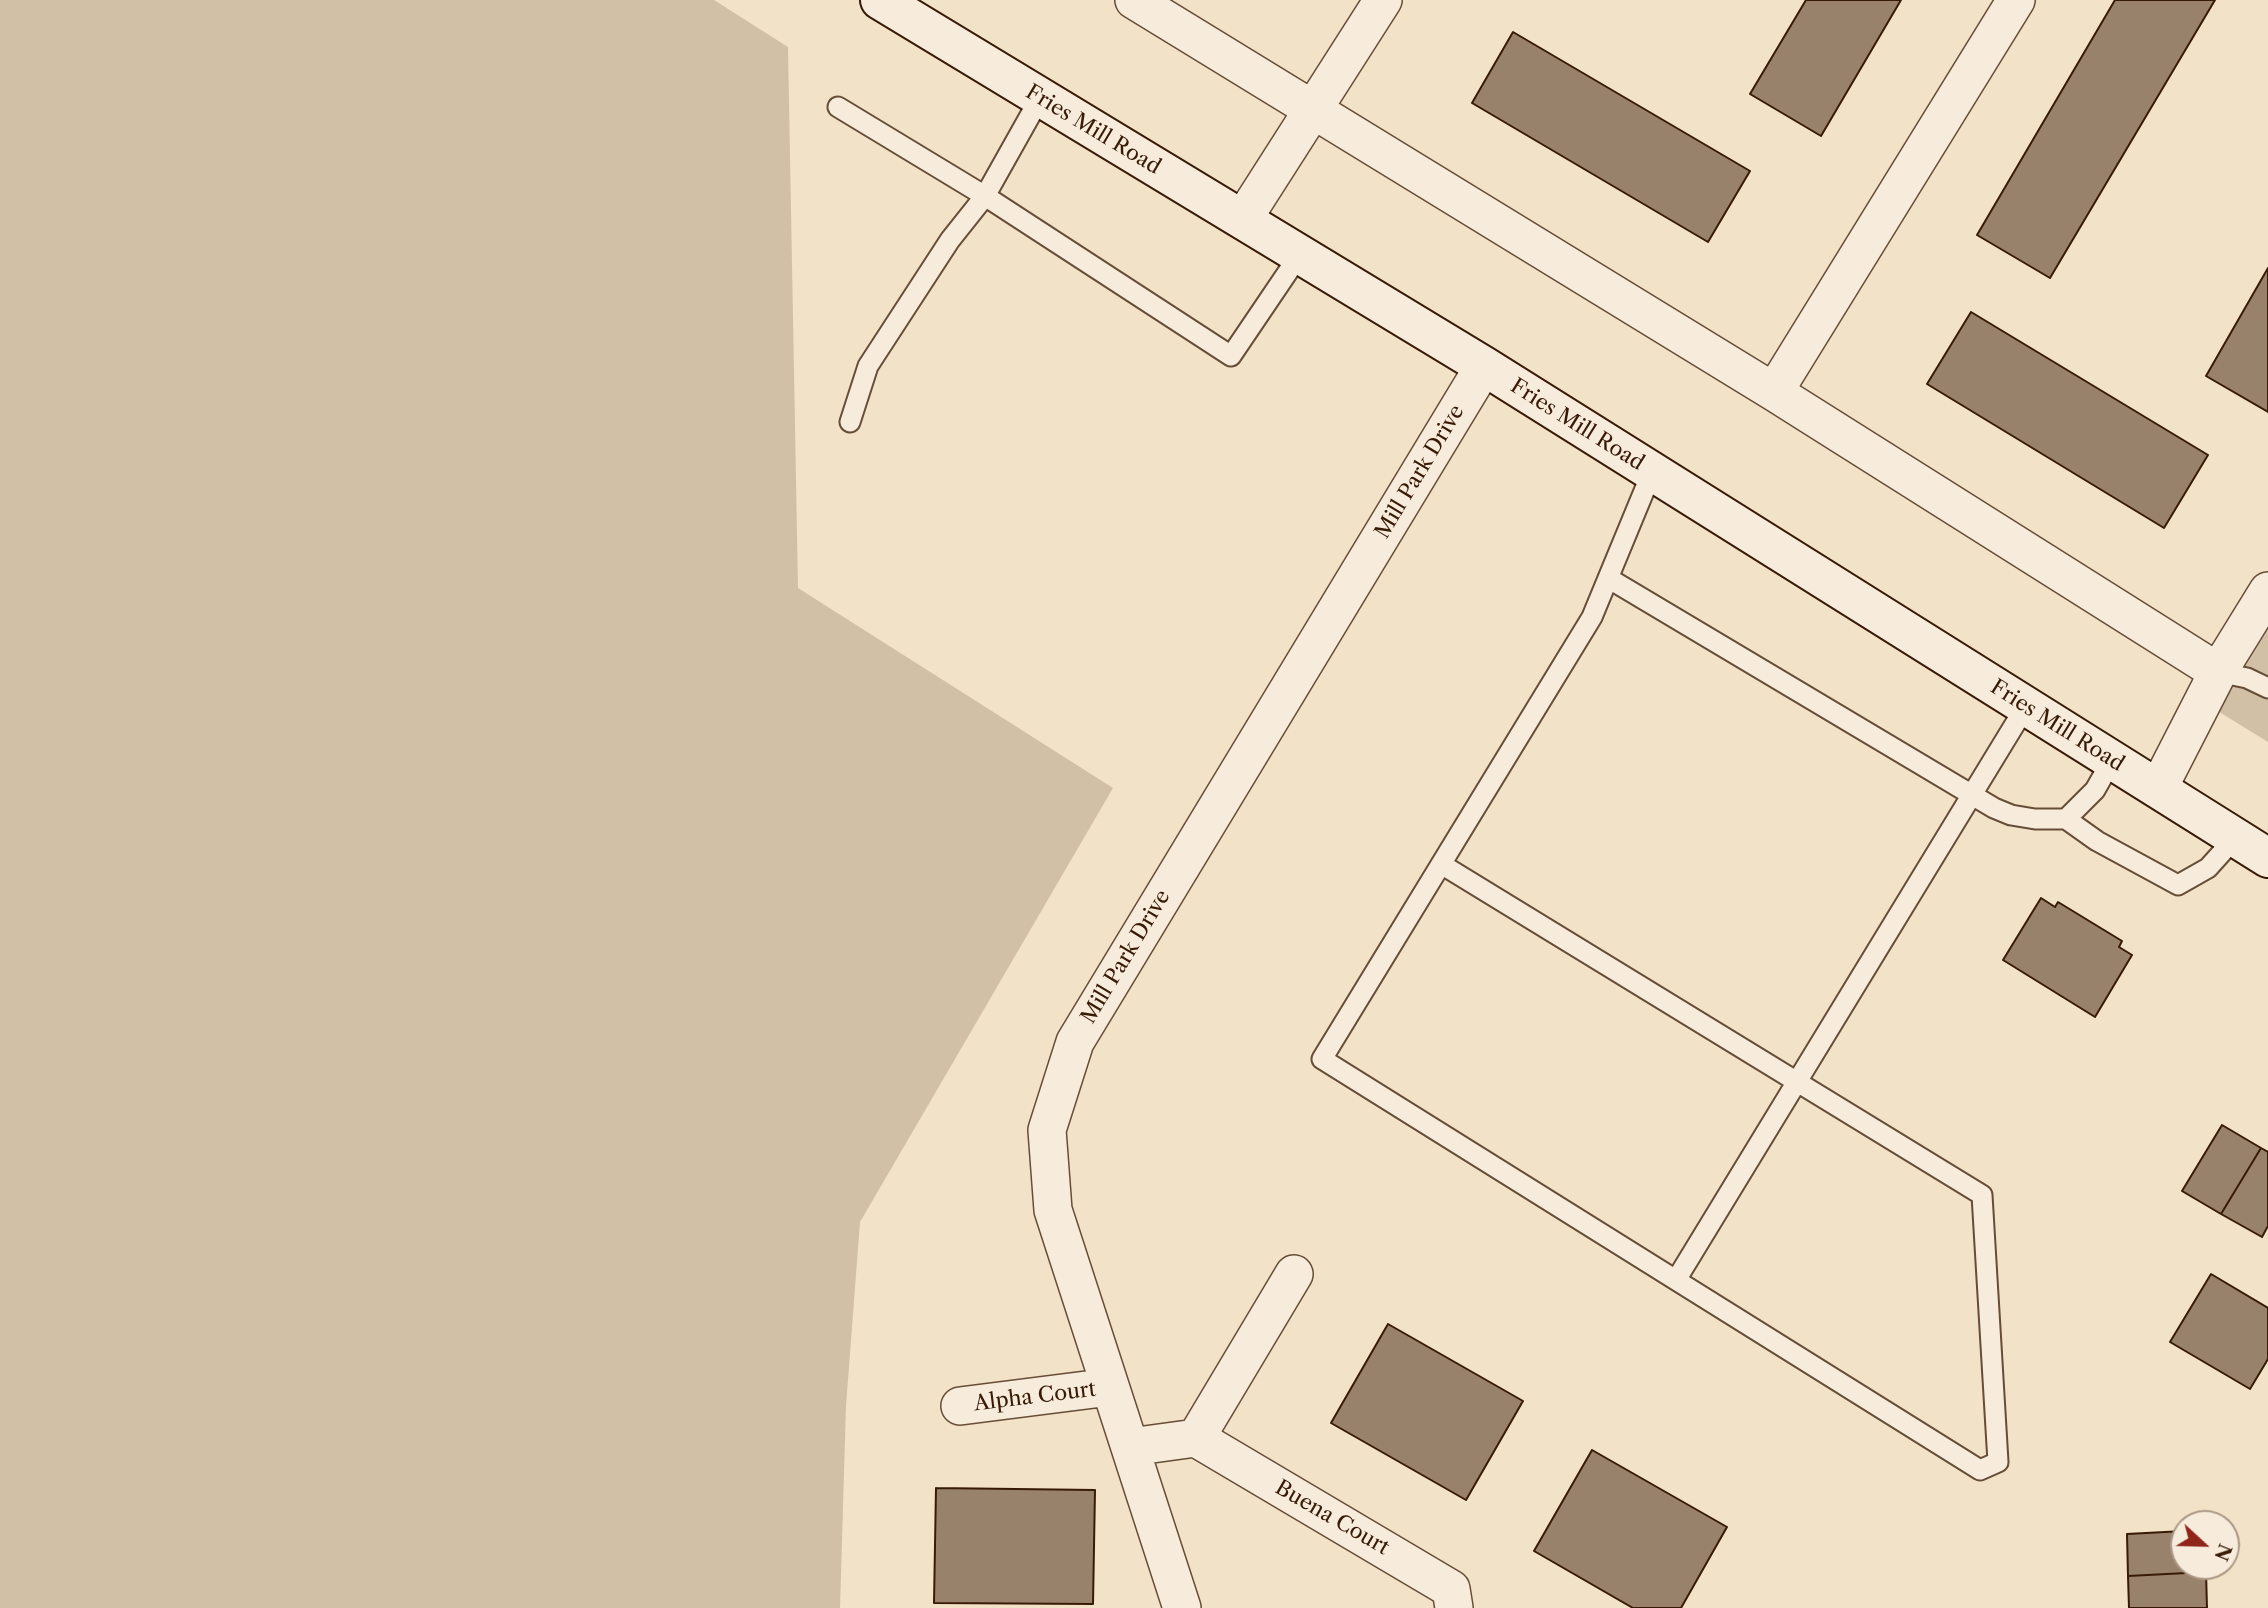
<!DOCTYPE html>
<style>
body{margin:0}
#map{position:relative;width:2268px;height:1608px;overflow:hidden;background:#f2e2c7;font-family:"Libre Caslon Text",serif}
canvas{display:block}
.north{position:absolute;left:2170px;top:1510px;width:70px;height:70px;box-sizing:border-box;background:#f7ecdb;border:2px solid #ab9886;border-radius:50%;rotate:112deg;font-size:19px;font-weight:700;line-height:28px;text-align:center;color:#381b07}
.north::after{content:'';display:block;margin:auto;width:24px;height:32px;background:#8f2418;clip-path:polygon(50% 0,100% 100%,50% 72%,0 100%)}
</style>
<div id="map">
<canvas width="2268" height="1608"></canvas>
<div class="north">N</div>
</div>
<script>
const context = document.querySelector('canvas').getContext('2d');
context.lineJoin = 'round';
function fill(path, color) {
  context.fillStyle = color;
  context.fill(path, 'evenodd');
}
function poly(rows) {
  const path = new Path2D();
  for (const r of rows) {
    path.moveTo(r[0], r[1]);
    for (let i = 2; i < r.length; i += 2) path.lineTo(r[i], r[i + 1]);
  }
  return path;
}
function strokePath(path, color, width, dash) {
  context.strokeStyle = color;
  context.lineWidth = width;
  context.lineCap = dash ? 'butt' : 'round';
  context.setLineDash(dash || []);
  context.stroke(path);
}
function write(font, color, halo, rows, align = 'center') {
  context.font = font + ' "Libre Caslon Text",serif';
  context.lineWidth = 5;
  context.setLineDash([]);
  context.textBaseline = 'middle';
  context.strokeStyle = halo;
  context.fillStyle = color;
  for (const [text, x, y, turn = 0] of rows) {
    context.save();
    context.translate(x, y);
    context.rotate((+turn || 0) * Math.PI / 180);
    context.textAlign = isNaN(turn) ? turn : align;
    if (halo) context.strokeText(text, 0, 0);
    context.fillText(text, 0, 0);
    context.restore();
  }
}
fill(poly([
 [0,0,714,0,788,47,798,588,1113,788,860,1222,846,1406,840,1608,0,1608],
 [2268,628,2268,742,2216,710]
]), '#d2c0a6');
const building = poly([
 [1806,0,1901,0,1821,136,1750,94,1806,0],
 [2115,0,2215,0,2050,278,1977,235,2115,0],
 [1513,32,1750,171,1708,242,1472,103,1513,32],
 [2268,268,2268,412,2206,376,2268,268],
 [1971,312,2208,455,2164,528,1927,384,1971,312],
 [2041,898,2055,907,2058,902,2122,941,2119,947,2132,955,2095,1017,2003,960,2041,898],
 [2222,1125,2261,1148,2221,1214,2182,1191,2222,1125],
 [2261,1148,2268,1152,2268,1226,2262,1237,2221,1214,2261,1148],
 [2211,1274,2268,1308,2268,1359,2250,1389,2170,1342,2211,1274],
 [1388,1324,1523,1401,1466,1500,1331,1423,1388,1324],
 [1592,1450,1727,1527,1681,1608,1633,1608,1534,1551,1592,1450],
 [936,1488,1095,1490,1093,1604,934,1603,936,1488],
 [2184,1531,2184,1566,2206,1566,2206,1572,2128,1576,2127,1534,2184,1531],
 [2206,1572,2207,1608,2129,1608,2128,1576,2206,1572]
]);
fill(building, '#99826b');
strokePath(building, '#381b07', 2);
const service = poly([
 [1040,98,985,196,1231,356,1300,254],
 [838,107,985,196,950,240,868,366,850,422],
 [1608,578,1994,808,2011,815,2035,819,2066,819,2095,790,2112,760],
 [2218,672,2247,678,2268,688],
 [2066,819,2097,841,2178,885,2208,868,2235,838],
 [1441,864,1982,1195,1998,1462,1980,1470,1322,1059,1592,617,1652,472],
 [1676,1280,2026,706]
]);
const minor = poly([
 [1134,0,1774,392,2218,672],
 [1243,219,1383,0],
 [1774,392,2016,0],
 [2158,789,2218,672,2268,591],
 [960,1406,1110,1387],
 [1196,1438,1294,1274],
 [1130,1447,1196,1438,1451,1589,1454,1608],
 [1182,1608,1053,1210,1047,1130,1075,1042,1484,366]
]);
const secondary = poly([
 [880,0,1484,366,2268,858]
]);
strokePath(service, '#664d37', 23);
strokePath(minor, '#664d37', 40);
strokePath(secondary, '#381b07', 42);
strokePath(service, '#f7ecdb', 19);
strokePath(minor, '#f7ecdb', 37);
strokePath(secondary, '#f7ecdb', 38);
write('21px', '#381b07', '#f7ecdb', [
 ["Fries Mill Road",1093,130,31],
 ["Fries Mill Road",1577,425,32],
 ["Mill Park Drive",1420,472,-59],
 ["Fries Mill Road",2057,726,32],
 ["Mill Park Drive",1126,957,-59],
 ["Alpha Court",1035,1397,-7],
 ["Buena Court",1332,1518,30]
]);
</script>
